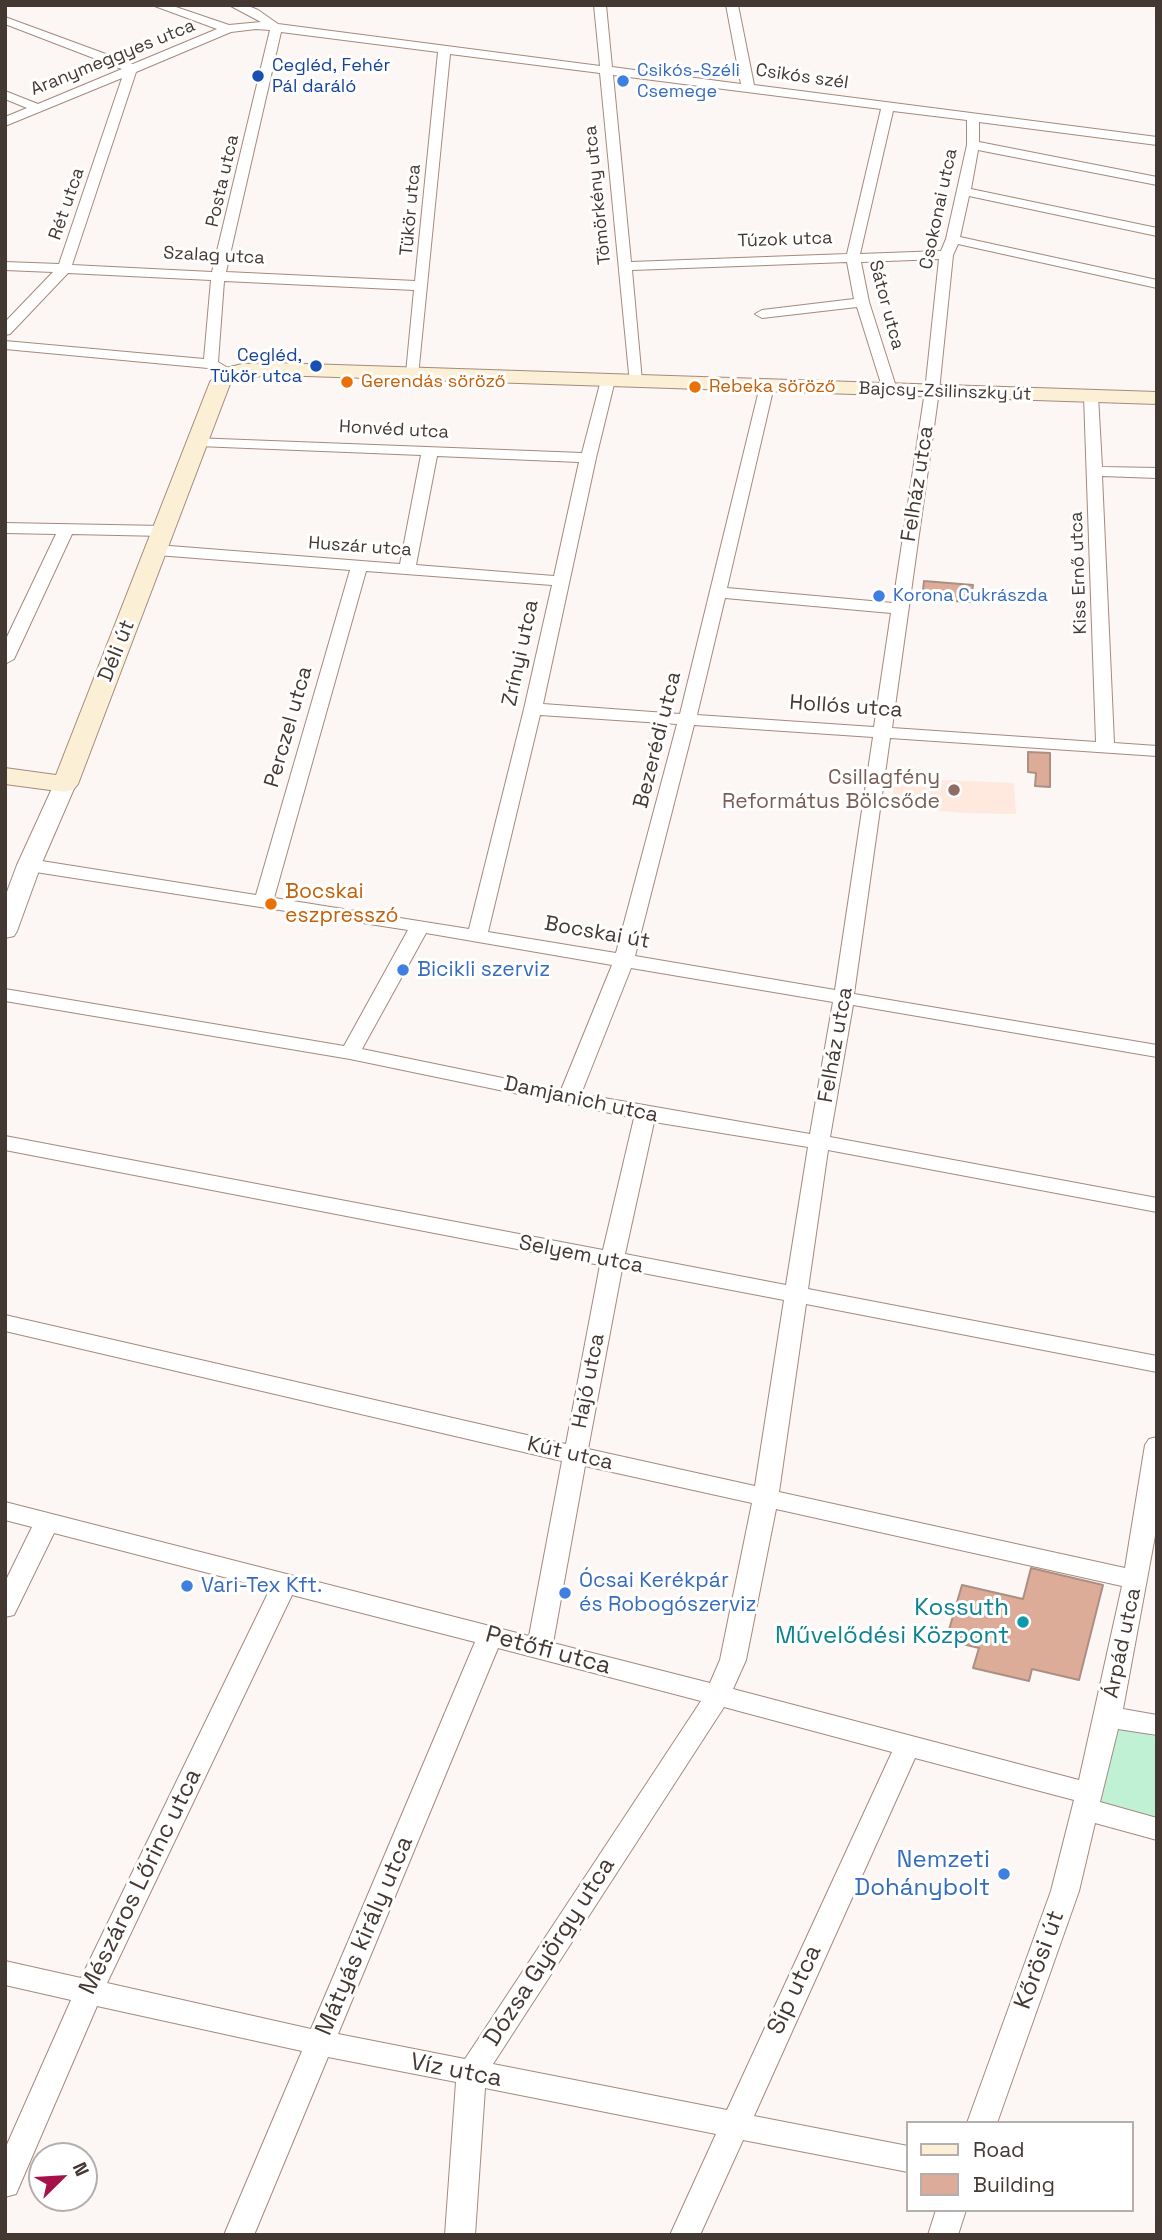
<!DOCTYPE html>
<meta charset="utf-8">
<style>
body{margin:0}
#map{position:relative;width:1162px;height:2240px;overflow:hidden;background:#fcf6f4;font-family:"Space Grotesk",sans-serif}
canvas{display:block}
.frame{position:absolute;inset:0;border:7px solid #443833;pointer-events:none}
.legend{position:absolute;left:906px;top:2121px;width:228px;height:91px;box-sizing:border-box;background:#fff;border:2px solid #b4afad;margin:0;padding:9px 12px;list-style:none;font-size:21px;color:#443833}
.legend li{display:flex;align-items:center;gap:14px;height:35px}
.legend b{width:35px;border:2px solid #b4afad}
.north{position:absolute;left:28px;top:2142px;width:70px;height:70px;box-sizing:border-box;background:#fff;border:2px solid #b4afad;border-radius:50%;rotate:66deg;font-size:19px;font-weight:700;line-height:28px;text-align:center;color:#443833}
.north::after{content:'';display:block;margin:auto;width:24px;height:32px;background:#a6114a;clip-path:polygon(50% 0,100% 100%,50% 72%,0 100%)}
</style>
<div id="map">
<canvas width="1162" height="2240"></canvas>
<div class="frame"></div>
<ul class="legend">
<li><b style="height:9px;background:#fbf0d6"></b>Road</li>
<li><b style="height:19px;background:#ddac98"></b>Building</li>
</ul>
<div class="north">N</div>
</div>
<script>
const context = document.querySelector('canvas').getContext('2d');
context.lineJoin = 'round';
function fill(path, color) {
  context.fillStyle = color;
  context.fill(path, 'evenodd');
}
function poly(rows) {
  const path = new Path2D();
  for (const r of rows) {
    path.moveTo(r[0], r[1]);
    for (let i = 2; i < r.length; i += 2) path.lineTo(r[i], r[i + 1]);
  }
  return path;
}
function strokePath(path, color, width, dash) {
  context.strokeStyle = color;
  context.lineWidth = width;
  context.lineCap = dash ? 'butt' : 'round';
  context.setLineDash(dash || []);
  context.stroke(path);
}
function write(font, color, halo, rows, align = 'center') {
  context.font = font + ' "Space Grotesk",sans-serif';
  context.lineWidth = 6;
  context.setLineDash([]);
  context.textBaseline = 'middle';
  context.strokeStyle = halo;
  context.fillStyle = color;
  for (const [text, x, y, turn = 0] of rows) {
    context.save();
    context.translate(x, y);
    context.rotate((+turn || 0) * Math.PI / 180);
    context.textAlign = isNaN(turn) ? turn : align;
    if (halo) context.strokeText(text, 0, 0);
    context.fillText(text, 0, 0);
    context.restore();
  }
}
fill(poly([
 [896,778,1014,783,1016,814,964,813,890,806]
]), '#ffe8de');
fill(poly([
 [1108,1717,1157,1728,1149,1735,1157,1737,1157,1829,1085,1809]
]), '#c1f1d5');
const building = poly([
 [924,581,973,585,971,602,922,599,924,581],
 [1028,752,1050,753,1050,787,1035,786,1036,773,1028,772,1028,752],
 [1031,1568,1103,1585,1079,1680,1032,1669,1029,1681,973,1668,979,1648,946,1640,962,1585,1023,1599,1031,1568]
]);
fill(building, '#ddac98');
strokePath(building, '#ab8f83', 2);
const minor = poly([
 [152,5,170,5,229,25,261,22,229,5,246,5,258,10,278,24,600,66,594,5,606,5,612,67,741,84,726,5,738,5,754,85,1157,137,1157,145,979,122,979,142,1157,177,1157,185,978,150,971,189,1157,228,1157,236,969,196,960,237,1157,280,1157,288,958,244,953,255,939,391,892,728,1096,742,1084,396,1091,392,1098,396,1102,467,1157,468,1157,478,1102,476,1114,743,1157,746,1157,756,890,738,854,994,1157,1045,1157,1057,853,1005,830,1137,1157,1198,1157,1212,828,1150,808,1289,1157,1356,1157,1372,806,1304,779,1492,1125,1568,1145,1445,1149,1439,1157,1437,1157,1525,1123,1709,1157,1715,1157,1735,1118,1729,1100,1802,1157,1818,1157,1840,1095,1823,1079,1891,997,2123,967,2123,1051,1891,1074,1800,915,1758,754,2116,908,2146,908,2172,743,2140,700,2235,670,2235,716,2134,485,2088,475,2235,445,2235,456,2082,328,2057,254,2235,224,2235,302,2051,97,2006,16,2194,5,2197,5,2149,71,2000,5,1985,5,1961,81,1978,270,1589,54,1533,14,1615,5,1617,5,1582,32,1527,5,1520,5,1502,529,1636,562,1461,5,1331,5,1315,566,1444,600,1265,5,1150,5,1136,603,1250,634,1118,350,1059,5,1001,5,989,344,1046,408,930,29,871,20,865,29,859,256,895,350,570,157,555,149,550,157,545,400,564,421,455,198,446,190,441,193,438,582,453,601,380,608,376,613,377,615,380,596,458,543,704,680,714,760,386,767,382,774,386,727,588,893,603,925,391,939,259,861,262,869,302,897,390,895,393,890,394,883,390,857,307,762,318,755,314,762,310,854,299,847,262,632,270,642,381,635,385,630,384,600,73,450,54,418,376,413,377,406,373,414,290,224,281,218,362,236,373,229,377,208,368,5,349,5,341,204,359,211,280,68,273,10,334,5,335,5,322,53,272,5,270,5,262,59,264,122,78,5,126,5,117,27,108,5,99,5,91,38,104,122,69,5,24,5,17,133,64,217,29,152,5],
 [256,29,270,30,212,272,72,265,136,72,231,32,256,29],
 [281,32,438,52,415,281,226,272,281,32],
 [613,75,881,109,847,254,631,262,613,75],
 [893,111,967,120,967,145,946,239,941,251,860,254,893,111],
 [437,456,579,462,554,576,416,565,437,456],
 [366,571,552,585,524,709,469,929,274,898,366,571],
 [725,598,891,613,874,727,697,715,725,598],
 [540,715,677,724,616,953,488,932,540,715],
 [694,725,873,737,835,990,635,956,694,725],
 [426,933,612,965,561,1090,362,1049,426,933],
 [631,968,833,1002,810,1134,581,1094,631,968],
 [654,1122,808,1147,786,1285,625,1254,654,1122],
 [622,1269,784,1300,755,1486,588,1449,622,1269],
 [585,1466,752,1503,720,1660,710,1683,553,1643,585,1466],
 [776,1509,1122,1586,1079,1780,733,1689,746,1660,776,1509],
 [292,1595,475,1642,311,2029,107,1983,292,1595],
 [498,1648,701,1701,465,2059,338,2034,498,1648],
 [724,1707,892,1752,727,2110,493,2064,724,1707],
 [5,523,163,526,171,531,163,536,72,534,14,659,5,664,5,641,56,534,5,533,5,523],
 [936,2210,966,2210,958,2235,928,2235,936,2210]
]);
const tertiary = poly([
 [65,777,73,779,76,784,41,865,17,931,14,936,5,938,5,897,17,865,54,784,57,779,65,777]
]);
const secondary = poly([
 [276,363,1157,392,1157,404,276,375,236,378,230,384,78,784,74,789,65,792,5,784,5,768,56,775,210,382,222,369,242,364,276,363]
]);
strokePath(minor, '#a58a7e', 2);
strokePath(tertiary, '#a58a7e', 2);
strokePath(secondary, '#a58a7e', 2);
fill(minor, '#fff');
fill(tertiary, '#fff');
fill(secondary, '#fbf0d6');
for (const [x, y, r, color] of [
 [258,76,7,"#1a4fb4"],
 [623,81,7,"#3f7fe0"],
 [316,366,7,"#1a4fb4"],
 [347,382,7,"#e8710a"],
 [695,387,7,"#e8710a"],
 [879,596,7,"#3f7fe0"],
 [954,790,7,"#8d6e63"],
 [271,904,7,"#e8710a"],
 [403,970,7,"#3f7fe0"],
 [187,1586,7,"#3f7fe0"],
 [565,1593,7,"#3f7fe0"],
 [1023,1622,7,"#0f9aa8"],
 [1004,1874,7,"#3f7fe0"]
]) {
  const dot = new Path2D();
  dot.arc(x, y, r, 0, 2 * Math.PI);
  context.fillStyle = color;
  context.fill(dot);
  strokePath(dot, '#fff', 2.5);
}
write('18px', '#443833', '#fff', [
 ["Aranymeggyes utca",113,58,-22],
 ["Csikós szél",802,77,8],
 ["Posta utca",223,181,-77],
 ["Tömörkény utca",598,195,-96],
 ["Rét utca",67,204,-71],
 ["Csokonai utca",939,209,-78],
 ["Tükör utca",411,210,-85],
 ["Túzok utca",785,240,-2],
 ["Szalag utca",214,256,3],
 ["Sátor utca",886,305,75],
 ["Bajcsy-Zsilinszky út",945,392,2],
 ["Honvéd utca",394,430,3],
 ["Huszár utca",360,547,4],
 ["Kiss Ernő utca",1079,573,-92]
]);
write('18px', '#164399', '#fff', [
 ["Cegléd, Fehér",272,66],
 ["Pál daráló",272,87],
 ["Cegléd,",302,356,"right"],
 ["Tükör utca",302,377,"right"]
], 'left');
write('18px', '#366cbe', '#fff', [
 ["Csikós-Széli",637,71],
 ["Csemege",637,92],
 ["Korona Cukrászda",893,596]
], 'left');
write('18px', '#c56008', '#fff', [
 ["Gerendás söröző",361,382],
 ["Rebeka söröző",709,387]
], 'left');
write('21px', '#443833', '#fff', [
 ["Felház utca",918,484,-81],
 ["Déli út",117,651,-68],
 ["Zrínyi utca",521,653,-78],
 ["Hollós utca",846,707,4],
 ["Perczel utca",289,727,-74],
 ["Bezerédi utca",658,740,-76],
 ["Bocskai út",597,933,10],
 ["Felház utca",836,1045,-80],
 ["Damjanich utca",581,1100,12],
 ["Selyem utca",581,1255,11],
 ["Hajó utca",589,1381,-79],
 ["Kút utca",570,1454,13],
 ["Árpád utca",1123,1643,-78]
]);
write('21px', '#785e54', '#fff', [
 ["Csillagfény",940,778],
 ["Református Bölcsőde",940,802]
], 'right');
write('21px', '#c56008', '#fff', [
 ["Bocskai",285,892],
 ["eszpresszó",285,916]
], 'left');
write('21px', '#366cbe', '#fff', [
 ["Bicikli szerviz",417,970],
 ["Ócsai Kerékpár",579,1581],
 ["és Robogószerviz",579,1605],
 ["Vari-Tex Kft.",201,1586]
], 'left');
write('24px', '#0d838f', '#fff', [
 ["Kossuth",1009,1608],
 ["Művelődési Központ",1009,1636]
], 'right');
write('24px', '#443833', '#fff', [
 ["Petőfi utca",548,1651,15],
 ["Mészáros Lőrinc utca",141,1882,-64],
 ["Mátyás király utca",365,1936,-67],
 ["Dózsa György utca",550,1952,-57],
 ["Kőrösi út",1040,1960,-70],
 ["Síp utca",795,1990,-65],
 ["Víz utca",456,2071,11]
]);
write('24px', '#366cbe', '#fff', [
 ["Nemzeti",990,1860],
 ["Dohánybolt",990,1888]
], 'right');
</script>
